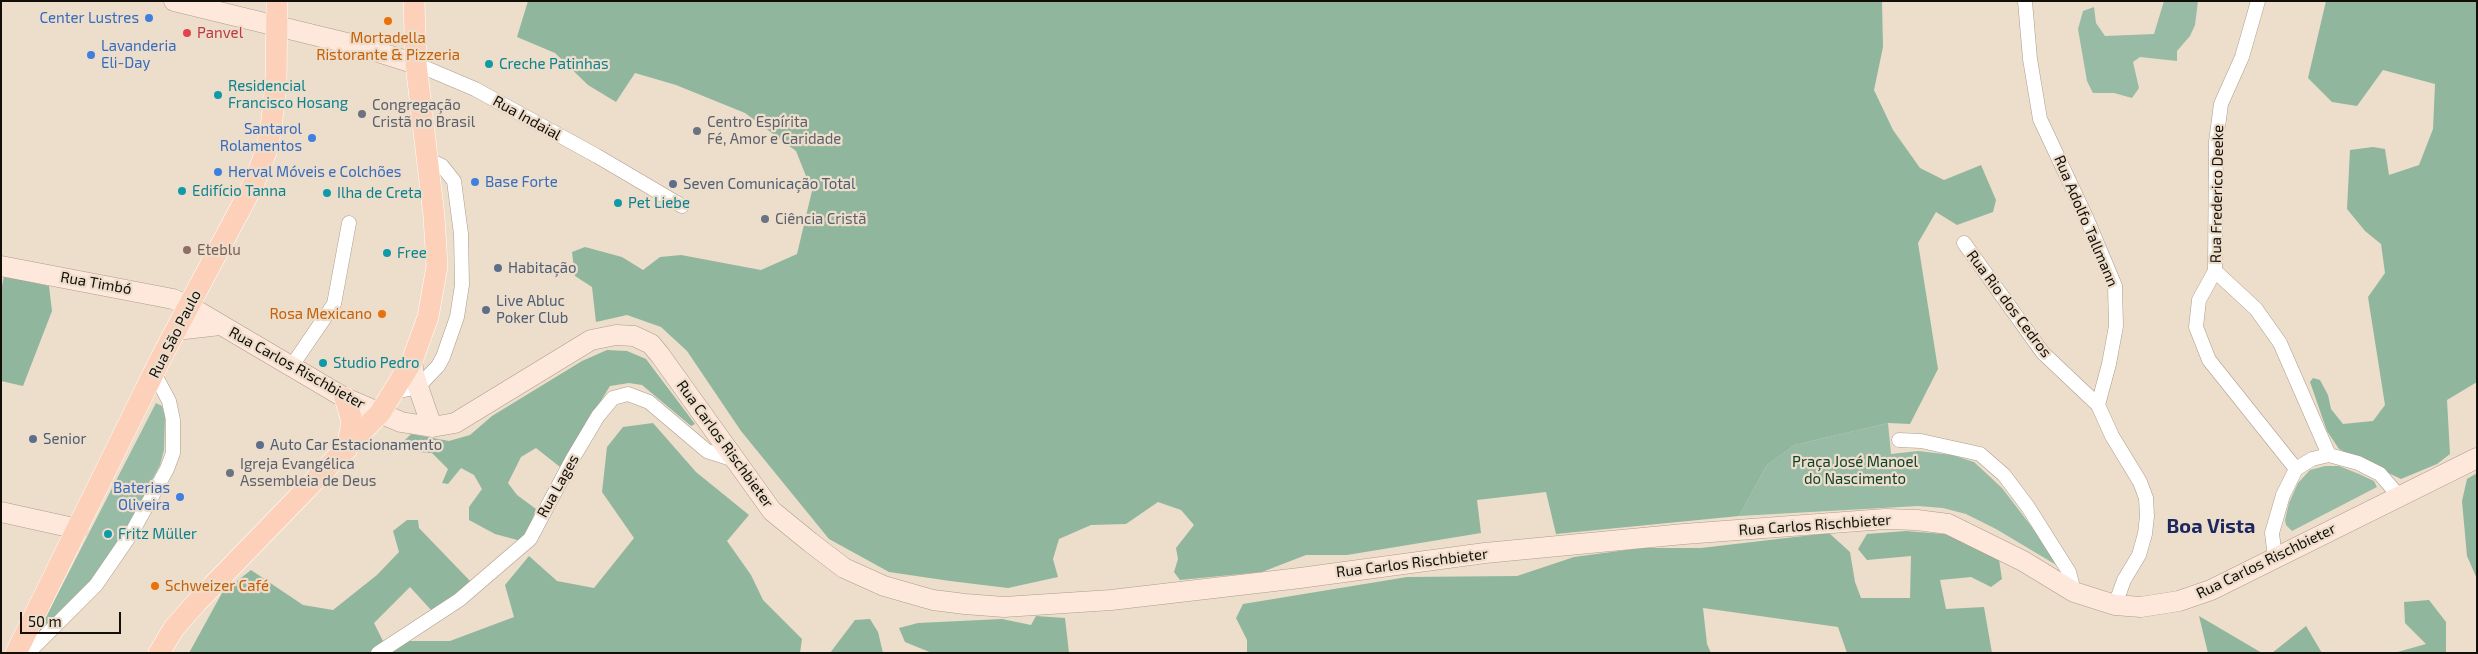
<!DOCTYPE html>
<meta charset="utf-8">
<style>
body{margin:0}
#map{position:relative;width:2478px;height:654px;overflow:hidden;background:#edddcb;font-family:"Exo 2",sans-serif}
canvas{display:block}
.frame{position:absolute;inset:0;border:2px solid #130e08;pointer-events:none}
.scale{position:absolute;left:20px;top:612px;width:101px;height:22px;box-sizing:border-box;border:2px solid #130e08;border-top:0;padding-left:6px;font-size:15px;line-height:18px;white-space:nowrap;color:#130e08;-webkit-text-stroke:4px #edddcb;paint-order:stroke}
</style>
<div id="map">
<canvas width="2478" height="654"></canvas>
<div class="frame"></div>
<div class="scale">50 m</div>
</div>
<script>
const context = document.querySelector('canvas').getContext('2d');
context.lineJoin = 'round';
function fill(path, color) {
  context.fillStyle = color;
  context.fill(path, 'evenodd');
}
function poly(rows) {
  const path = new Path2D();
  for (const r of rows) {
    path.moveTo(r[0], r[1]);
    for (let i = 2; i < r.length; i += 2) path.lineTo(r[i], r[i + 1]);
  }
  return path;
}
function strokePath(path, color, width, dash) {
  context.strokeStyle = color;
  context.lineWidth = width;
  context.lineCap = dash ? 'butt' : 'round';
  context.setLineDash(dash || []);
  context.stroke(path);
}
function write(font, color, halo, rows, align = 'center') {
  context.font = font + ' "Exo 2",sans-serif';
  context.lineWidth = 4.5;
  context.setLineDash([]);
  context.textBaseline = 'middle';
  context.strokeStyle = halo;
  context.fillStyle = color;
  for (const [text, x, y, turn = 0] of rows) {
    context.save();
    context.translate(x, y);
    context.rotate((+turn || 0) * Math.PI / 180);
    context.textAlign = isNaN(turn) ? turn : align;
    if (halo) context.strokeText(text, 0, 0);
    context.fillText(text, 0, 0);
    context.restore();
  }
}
fill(poly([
 [2164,1,2198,1,2195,25,2190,36,2177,51,2177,61,2140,57,2133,62,2139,88,2132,98,2114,93,2093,93,2087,81,2078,29,2083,11,2094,7,2096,23,2105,36,2154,34],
 [156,403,162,406,165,417,164,450,160,465,124,533,92,582,35,638],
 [1888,423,1891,454,1918,451,1952,455,1974,462,2002,488,2041,539,2058,566,1996,529,1966,514,1943,508,1918,506,1739,516,1767,465,1795,445],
 [2325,466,2339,466,2359,474,2374,481,2377,487,2292,531,2286,525,2285,520,2289,503,2298,483,2310,470]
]), '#97bba4');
fill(poly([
 [528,1,1882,1,1883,47,1874,90,1893,130,1920,168,1944,180,1981,165,1996,200,1993,212,1957,225,1936,212,1918,243,1938,369,1910,424,1888,423,1795,445,1767,465,1739,516,1556,534,1546,492,1477,500,1481,533,1347,555,1306,555,1262,572,1180,580,1174,572,1178,559,1176,548,1194,525,1181,510,1158,502,1126,524,1091,525,1059,539,1053,559,1058,577,1008,588,950,581,889,572,829,539,741,431,687,351,661,327,627,315,596,322,592,287,575,276,572,252,585,247,622,257,643,270,660,257,681,255,761,270,797,254,812,191,796,151,745,113,676,85,635,73,616,102,588,85,555,53,517,37],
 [2326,1,2477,1,2477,382,2447,400,2450,454,2437,464,2401,479,2339,449,2327,431,2310,382,2313,378,2320,380,2328,395,2331,409,2343,424,2373,421,2385,405,2368,297,2385,273,2381,244,2365,231,2347,209,2350,150,2373,147,2385,149,2389,175,2419,165,2433,129,2435,84,2383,70,2357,106,2332,102,2308,78],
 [4,276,49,286,52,311,23,386,1,381,1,291],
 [607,350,627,351,646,359,695,424,691,426,642,385,629,383,610,386,560,467,536,448,521,457,508,483,517,495,536,509,531,523,521,541,495,534,469,520,469,507,482,489,474,475,461,468,448,484,442,483,448,469,432,453,419,452,400,445,411,434,449,441,470,435,492,416,582,361],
 [653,423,696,472,749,515,727,541,751,575,763,600,802,639,800,653,189,653,222,593,251,570,303,605,333,610,377,575,399,552,393,531,407,520,418,520,419,528,472,583,432,611,410,587,374,623,383,641,450,641,514,617,505,585,529,556,557,581,594,588,634,538,602,492,607,447,623,427],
 [2477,473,2477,579,2467,556,2462,501,2467,479],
 [1906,531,1944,534,1981,545,1999,560,2002,579,1991,587,1971,577,1940,580,1946,609,1984,607,1992,653,1847,653,1838,627,1703,608,1707,644,1711,653,1247,653,1247,640,1236,618,1243,604,1407,577,1517,576,1574,557,1641,548,1701,548,1829,533,1850,552,1855,582,1861,598,1910,598,1911,556,1867,560,1858,549,1867,534],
 [2429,600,2446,622,2446,653,2394,653,2426,644,2405,623,2404,602],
 [1036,616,1065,618,1069,653,932,653,905,642,899,628,918,623,1002,619,1031,625],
 [2199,616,2262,653,2208,653],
 [870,619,878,632,883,653,830,653,855,620],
 [2306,626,2322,653,2272,653]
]), '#90b69e');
const street = poly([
 [2025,1,2030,59,2040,119,2086,217,2115,286,2116,326,2109,364,2098,405,2112,436,2140,482,2146,498,2147,516,2145,534,2139,555,2124,580,2115,605],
 [2258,1,2242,57,2221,104,2216,142,2215,271,2199,300,2196,327,2209,360,2296,469],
 [416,64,475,89,597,156,682,206],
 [1964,243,2043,353,2098,405],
 [2215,271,2256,309,2280,343,2329,455],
 [291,367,334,304,349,223],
 [395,392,418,387,438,366,443,357,457,317,462,285,461,234,454,181,442,166,428,159],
 [1899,440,1921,441,1980,454,2004,475,2028,507,2069,572,2074,592],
 [2275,558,2272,533,2283,495,2296,469,2312,459,2329,455,2358,463,2380,474,2398,495],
 [28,653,96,585,131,534,167,469,173,453,173,420,169,401,154,373],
 [378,653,459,600,530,539,573,458,598,416,613,398,628,394,649,402,707,451,738,461]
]);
const secondary = poly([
 [174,1,359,46,416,64],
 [1,266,173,299,189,306,345,398,401,422,432,427,455,423,591,340,616,335,634,336,651,344,660,355,772,511,810,542,844,568,884,586,933,600,965,604,1004,607,1111,600,1300,578,1485,553,1684,534,1885,519,1917,520,1948,524,2023,561,2074,592,2115,605,2141,607,2179,601,2211,590,2477,458],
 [176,330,220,325],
 [412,361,414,375,432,427],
 [1,512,78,529]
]);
const primary = poly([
 [345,398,352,421,347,449],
 [16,653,161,358,254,183,267,149,271,127,276,85,277,1],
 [159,653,174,628,197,602,380,413,412,361,428,317,437,266,434,216,416,64,414,1]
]);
strokePath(street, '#ac9c8b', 15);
strokePath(secondary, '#ac9c8b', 21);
strokePath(primary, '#fff', 22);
strokePath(street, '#fff', 14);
strokePath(secondary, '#fee8dc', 20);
strokePath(primary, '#fdd1b9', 21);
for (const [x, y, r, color] of [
 [149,18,5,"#3f7fe0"],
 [388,21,5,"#e8710a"],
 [187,33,5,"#e0444e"],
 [91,55,5,"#3f7fe0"],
 [489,64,5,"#0f9aa8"],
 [218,95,5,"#0f9aa8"],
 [362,114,5,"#6b7280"],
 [697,131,5,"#6b7280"],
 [312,138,5,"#3f7fe0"],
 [218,172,5,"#3f7fe0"],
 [475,182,5,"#3f7fe0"],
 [673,184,5,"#5c6f8a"],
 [182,191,5,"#0f9aa8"],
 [327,193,5,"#0f9aa8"],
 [618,203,5,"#0f9aa8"],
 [765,219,5,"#6b7280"],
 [187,250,5,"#8d6e63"],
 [387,253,5,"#0f9aa8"],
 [498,268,5,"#5c6f8a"],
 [486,310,5,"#5c6f8a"],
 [382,314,5,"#e8710a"],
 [323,363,5,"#0f9aa8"],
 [33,439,5,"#5c6f8a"],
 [260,445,5,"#5c6f8a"],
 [230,473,5,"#6b7280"],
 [180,497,5,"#3f7fe0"],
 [108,534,5,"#0f9aa8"],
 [155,586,5,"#e8710a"]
]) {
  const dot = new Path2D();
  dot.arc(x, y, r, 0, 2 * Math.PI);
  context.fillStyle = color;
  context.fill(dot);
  strokePath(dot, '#edddcb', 2);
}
write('15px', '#366cbe', '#edddcb', [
 ["Center Lustres",139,18],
 ["Lavanderia",101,46,"left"],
 ["Eli-Day",101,63,"left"],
 ["Santarol",302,129],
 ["Rolamentos",302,146],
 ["Herval Móveis e Colchões",228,172,"left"],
 ["Base Forte",485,182,"left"],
 ["Baterias",170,488],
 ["Oliveira",170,505]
], 'right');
write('15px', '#be3a42', '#edddcb', [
 ["Panvel",197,33]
], 'left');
write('15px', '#c56008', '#edddcb', [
 ["Mortadella",388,38],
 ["Ristorante & Pizzeria",388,55],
 ["Rosa Mexicano",372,314,"right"],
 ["Schweizer Café",165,586,"left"]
]);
write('15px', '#0d838f', '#edddcb', [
 ["Creche Patinhas",499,64],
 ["Residencial",228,86],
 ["Francisco Hosang",228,103],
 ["Edifício Tanna",192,191],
 ["Ilha de Creta",337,193],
 ["Pet Liebe",628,203],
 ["Free",397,253],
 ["Studio Pedro",333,363],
 ["Fritz Müller",118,534]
], 'left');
write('15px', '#5b616d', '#edddcb', [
 ["Congregação",372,105],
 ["Cristã no Brasil",372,122],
 ["Centro Espírita",707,122],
 ["Fé, Amor e Caridade",707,139],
 ["Ciência Cristã",775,219],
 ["Igreja Evangélica",240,464],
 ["Assembleia de Deus",240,481]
], 'left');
write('15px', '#130e08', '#edddcb', [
 ["Rua Indaial",527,118,29],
 ["Rua Frederico Deeke",2217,194,-89],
 ["Rua Adolfo Tallmann",2086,221,67],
 ["Rua Timbó",96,283,10],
 ["Rua Rio dos Cedros",2009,304,53],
 ["Rua São Paulo",175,334,-63],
 ["Rua Carlos Rischbieter",297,368,29],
 ["Rua Carlos Rischbieter",725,444,54],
 ["Rua Lages",558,486,-61],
 ["Rua Carlos Rischbieter",1815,525,-4],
 ["Rua Carlos Rischbieter",2266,561,-26],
 ["Rua Carlos Rischbieter",1412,563,-7]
]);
write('15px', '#4e5e75', '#edddcb', [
 ["Seven Comunicação Total",683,184],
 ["Habitação",508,268],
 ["Live Abluc",496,301],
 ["Poker Club",496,318],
 ["Senior",43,439],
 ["Auto Car Estacionamento",270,445]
], 'left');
write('15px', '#785e54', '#edddcb', [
 ["Eteblu",197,250]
], 'left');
write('15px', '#0f4028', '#edddcb', [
 ["Praça José Manoel",1855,462],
 ["do Nascimento",1855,479]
]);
write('bold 20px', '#1d275f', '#edddcb', [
 ["Boa Vista",2211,526]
]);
</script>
